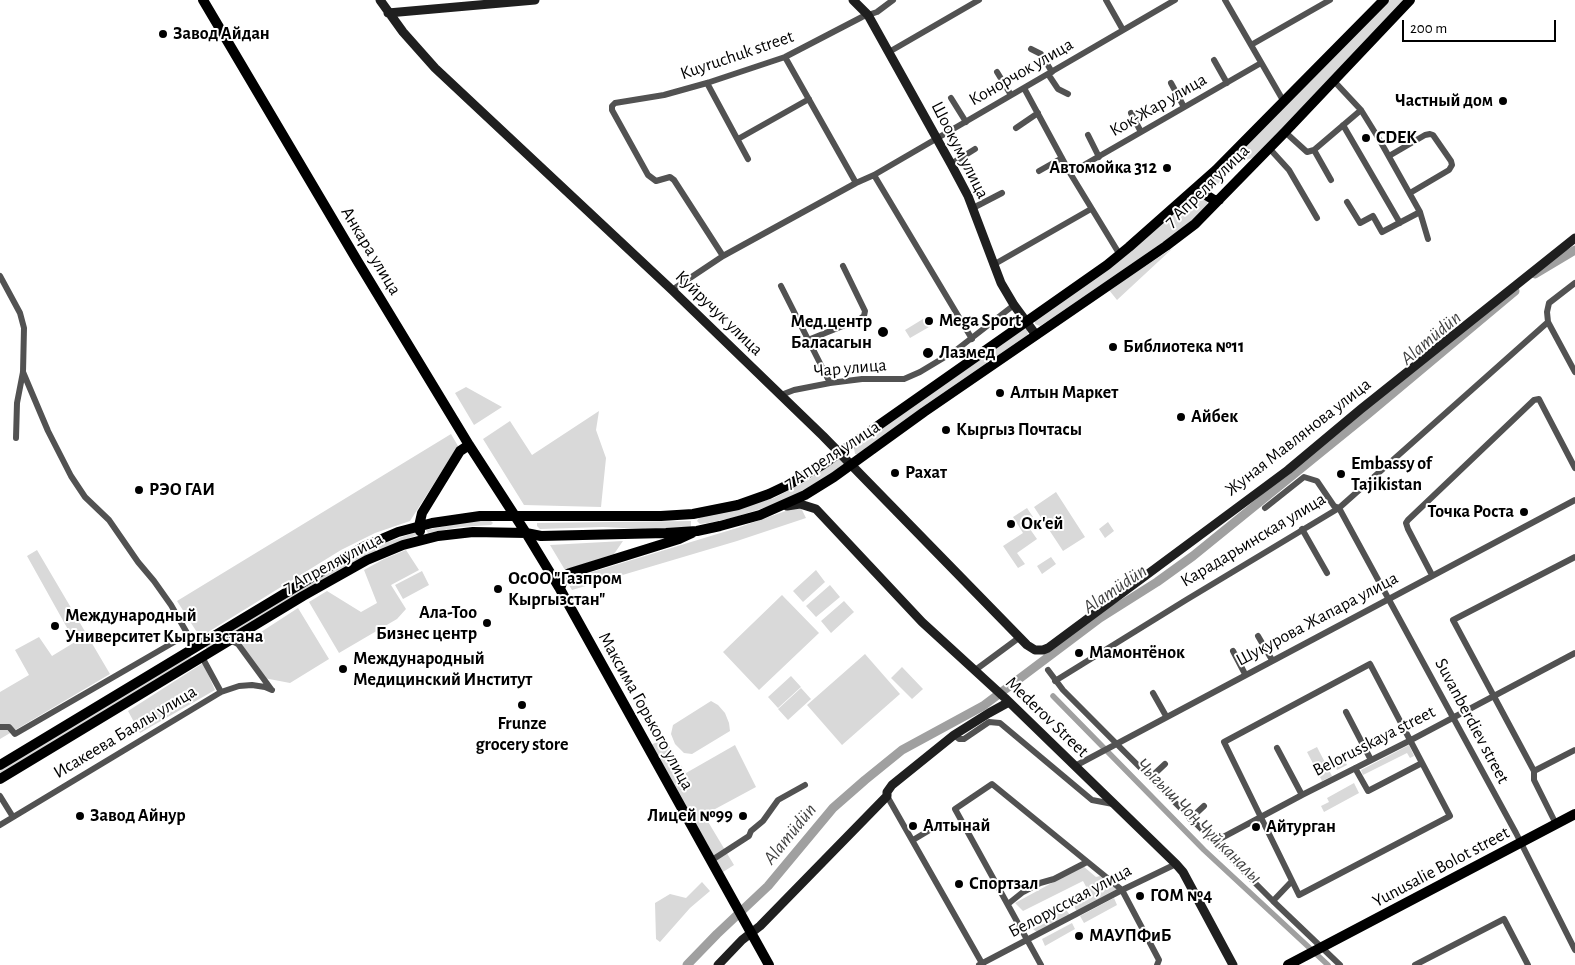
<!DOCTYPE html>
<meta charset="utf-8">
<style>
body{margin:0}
#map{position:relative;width:1575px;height:965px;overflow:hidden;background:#fff;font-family:"Alegreya Sans",sans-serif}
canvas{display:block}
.scale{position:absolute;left:1402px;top:20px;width:154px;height:22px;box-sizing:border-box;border:2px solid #000;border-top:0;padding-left:6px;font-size:15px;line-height:18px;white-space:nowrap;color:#000;-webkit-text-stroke:4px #fff;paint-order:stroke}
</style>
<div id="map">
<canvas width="1575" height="965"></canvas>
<div class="scale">200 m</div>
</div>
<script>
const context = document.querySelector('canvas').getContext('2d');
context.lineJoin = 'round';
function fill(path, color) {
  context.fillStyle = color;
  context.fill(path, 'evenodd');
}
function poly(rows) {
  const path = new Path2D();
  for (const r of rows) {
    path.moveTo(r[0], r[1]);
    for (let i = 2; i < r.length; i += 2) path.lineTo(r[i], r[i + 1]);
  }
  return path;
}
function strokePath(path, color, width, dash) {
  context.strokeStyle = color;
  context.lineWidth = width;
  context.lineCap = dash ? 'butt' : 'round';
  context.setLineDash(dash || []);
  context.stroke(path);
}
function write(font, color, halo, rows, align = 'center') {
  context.font = font + ' "Alegreya Sans",sans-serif';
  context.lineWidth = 4;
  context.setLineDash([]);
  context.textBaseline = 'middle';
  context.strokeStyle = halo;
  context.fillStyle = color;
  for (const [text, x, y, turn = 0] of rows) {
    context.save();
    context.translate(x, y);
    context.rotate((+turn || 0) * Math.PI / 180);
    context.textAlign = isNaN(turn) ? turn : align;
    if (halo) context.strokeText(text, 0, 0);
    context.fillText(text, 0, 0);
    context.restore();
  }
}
fill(poly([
 [1389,0,1405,0,1253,158,1239,162,1213,189,1209,191,1206,185],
 [1198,192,1203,194,1208,204,1184,228,1051,319,1040,326,1035,324,1035,321],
 [1173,248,1117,300,1109,290],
 [923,319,929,327,910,338,905,330],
 [1024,329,1027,330,1028,334,1027,337,858,454,855,454,854,448],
 [466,387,502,407,474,425,455,393],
 [599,411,596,430,606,458,601,507,524,505,483,439,510,421,532,455],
 [451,434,458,446,410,521,375,533,341,550,200,637,177,601],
 [839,459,844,465,801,492,782,502,732,518,708,523,700,524,697,521,699,518,774,498,808,480],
 [1056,492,1085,537,1063,551,1034,507],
 [800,506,806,518,737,541,572,590,566,580,737,528],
 [1027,508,1033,517,1025,522,1037,539,1017,553,1025,564,1018,568,1003,546,1023,533,1013,517],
 [471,521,491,521,493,523,491,525,460,527,428,533,426,530],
 [691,521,691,527,643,529,603,527,540,529,537,526,537,523],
 [1108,522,1114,531,1105,538,1099,529],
 [416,532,417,535,365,556,207,649,205,646,349,560,374,547],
 [623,541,614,554,565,570,550,545],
 [37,550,110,674,0,739,0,692,29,675,15,650,39,637,52,656,75,642,27,556],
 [406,550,419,570,391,585,406,609,397,619,339,653,309,602,327,591,361,612,377,603,364,570,384,559],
 [1051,557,1056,564,1042,574,1037,566],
 [816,570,825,582,803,602,793,591],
 [422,571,429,585,403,599,395,585],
 [830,585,840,597,816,617,806,606],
 [782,595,819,633,759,690,723,652],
 [844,601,854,612,831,633,821,621],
 [298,608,329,659,290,683,264,678,241,645],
 [865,654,900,694,842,745,807,705],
 [190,655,192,658,0,775,0,769],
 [203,663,215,690,140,733,128,711],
 [902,667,923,689,912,699,891,678],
 [791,676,801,687,778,708,768,697],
 [801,688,811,699,788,720,778,709],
 [711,701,718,705,725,713,729,723,730,731,692,754,684,753,675,744,671,734,673,725],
 [664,738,686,773,735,745,756,787,704,815,734,865,723,872,651,745],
 [1409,745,1414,756,1410,758,1407,753,1363,775,1361,770],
 [1317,747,1332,776,1322,781,1307,752],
 [1343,757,1347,765,1337,770,1333,761],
 [1354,783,1359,793,1324,812,1321,806,1329,802,1327,798],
 [1083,866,1096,877,1100,876,1118,890,1077,912,1073,904,1090,894,1083,881,1023,911,1015,903],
 [702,882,710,891,690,908,660,942,656,939,655,903,670,894,686,898],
 [1114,898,1117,905,1084,923,1080,916],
 [1064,907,1070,915,1038,933,1033,929,1045,923,1045,917],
 [1072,923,1075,929,1045,946,1042,939]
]), '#d9d9d9');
strokePath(poly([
 [1053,696,1204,850,1328,965]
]), '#a0a0a0', 5.5);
strokePath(poly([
 [1535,274,1575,250],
 [687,965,717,934,768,886,833,808,865,780,902,750,983,706,1100,618,1157,582,1193,556,1368,414,1515,291]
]), '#a0a0a0', 9);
strokePath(poly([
 [1106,0,1123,30],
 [1225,0,1284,102],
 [1251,45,1330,0],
 [1031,49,1041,54,1052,72],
 [889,52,979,0],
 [785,57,856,183],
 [1214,60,1227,83],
 [997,72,1011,95],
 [1048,74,1058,89,1068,94],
 [1333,80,1361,110,1379,139,1420,212,1428,239],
 [707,83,748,159],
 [1171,83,1184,107],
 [1024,88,1070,173,1120,255],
 [951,98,966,122],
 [1131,113,1141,132],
 [1343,125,1400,223],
 [1016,128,1038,113],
 [1285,132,1307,152,1314,150,1361,110],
 [1088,135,1099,157],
 [738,139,809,99],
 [1269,148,1289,170,1317,218],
 [1314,150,1331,180],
 [1389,156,1425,135,1430,134,1433,135,1451,161,1452,165,1449,170,1410,193],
 [951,164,975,149],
 [1039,171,1062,158],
 [1070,173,1261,63],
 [874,175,972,339],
 [1347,202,1360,223,1373,216,1382,232,1420,212],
 [973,208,1002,193],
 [723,256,674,180,670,177,656,181,648,175,612,110,612,106,615,103,664,95,707,83,785,57,862,17,877,12,893,0],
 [993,265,1091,209],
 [0,276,20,313,24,328,23,372,17,403,16,438],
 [781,286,830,383],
 [672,290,723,256,856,183,874,175,1175,0],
 [1548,322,1575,372],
 [808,340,860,319,864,316,865,311,843,266],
 [23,372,48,431,71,476,85,497,109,520,138,562,154,581,171,605,195,647],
 [781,395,794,390,830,383,862,379,904,379,920,372,955,351,1014,305],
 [1265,508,1304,477,1317,481,1334,506,1339,508,1516,833,1575,950],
 [1302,529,1327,573],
 [1575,557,1453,620,1534,771,1575,750],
 [1432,575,1408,529,1406,523,1408,520,1534,400,1539,399,1541,403,1575,468],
 [1258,636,1272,660],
 [230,640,238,644,271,689],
 [1233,651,1245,674],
 [202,657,221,692],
 [1370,664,1450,816,1299,895,1224,742,1370,664],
 [1048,670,1063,690,1273,901,1340,965],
 [974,671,1020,637],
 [1055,681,1186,600,1339,508,1548,322,1547,312,1549,303,1575,283],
 [1153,693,1166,716],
 [1346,712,1371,760],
 [0,727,9,727,15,734,188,634],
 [954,735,959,739,964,739,989,722,1000,723,1092,800,1113,804],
 [1277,748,1302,795],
 [1075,766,1575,500],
 [1355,768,1368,791,1422,763],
 [1534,771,1534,780,1556,824],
 [1150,778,1165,764],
 [0,796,13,817],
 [887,796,983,965],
 [1190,819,1204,806],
 [0,825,221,692,239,686,252,685,265,687,272,690],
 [913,840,933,828],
 [1214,842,1302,795,1411,740,1575,653],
 [712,860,749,836,751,831,763,821,778,800,805,785],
 [1273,901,1292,881],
 [1008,904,1023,892,1040,883,1054,879,1087,862],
 [979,965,1122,890,1176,864],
 [1041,965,955,809,992,784,1122,890,1159,960,1157,965],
 [1415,965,1504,919,1528,965]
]), '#525252', 6);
strokePath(poly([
 [380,0,403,32,435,68,672,290,823,436,1027,645,1035,650,1043,650,1048,648,1288,470,1361,409,1575,238],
 [853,0,868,15,951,164,968,196,1001,283,1014,305,1036,335],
 [388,13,535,0],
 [787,506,800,504,816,509,922,622,1005,698,1176,864,1183,872,1233,965],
 [718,965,742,940,760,926,887,796,887,792,892,785,954,735,989,713,1009,702]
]), '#1f1f1f', 9);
strokePath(poly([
 [203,0,358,262,469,445,526,533,560,589,769,965],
 [1203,182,1202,187,1206,195,1214,200,1219,200],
 [420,531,419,526,422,513,460,451,469,445],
 [560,589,564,576,570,573,679,539,692,533],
 [0,765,317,574,365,546,398,532,432,523,480,516,661,516,693,514,738,505,769,494,790,484,822,465,1107,265,1129,247,1216,170,1384,0],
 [0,779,303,596,367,560,403,545,438,536,473,532,526,533,541,536,666,533,697,531,720,526,760,515,805,495,834,477,924,412,1166,246,1195,224,1285,132,1410,0],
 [1288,965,1575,814]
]), '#000', 10);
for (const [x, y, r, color] of [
 [163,34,5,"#000"],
 [1503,101,5,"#000"],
 [1366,138,5,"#000"],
 [1167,168,5,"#000"],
 [929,321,5,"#000"],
 [883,332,6,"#000"],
 [1113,347,5,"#000"],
 [928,353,6,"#000"],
 [1000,393,5,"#000"],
 [1181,417,5,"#000"],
 [946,430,5,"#000"],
 [895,473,5,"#000"],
 [1341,474,5,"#000"],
 [139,490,5,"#000"],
 [1524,512,5,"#000"],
 [1011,524,5,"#000"],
 [498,589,5,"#000"],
 [487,623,5,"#000"],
 [55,626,5,"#000"],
 [1079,653,5,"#000"],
 [343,669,5,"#000"],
 [522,705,5,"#000"],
 [80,816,5,"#000"],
 [743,816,5,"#000"],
 [913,826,5,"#000"],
 [1256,827,5,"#000"],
 [959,884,5,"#000"],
 [1140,896,5,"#000"],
 [1079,936,5,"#000"]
]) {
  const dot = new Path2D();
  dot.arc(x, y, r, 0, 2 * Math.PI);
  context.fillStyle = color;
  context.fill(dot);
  strokePath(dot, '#fff', 2);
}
write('bold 18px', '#000', '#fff', [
 ["Завод Айдан",173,34],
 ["Частный дом",1493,101,"right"],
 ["CDEK",1376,138],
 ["Автомойка 312",1157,168,"right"],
 ["Mega Sport",939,321],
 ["Мед.центр",872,322,"right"],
 ["Баласагын",872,343,"right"],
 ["Библиотека №11",1123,347],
 ["Лазмед",939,353],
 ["Алтын Маркет",1010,393],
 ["Айбек",1191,417],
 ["Кыргыз Почтасы",956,430],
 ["Embassy of",1351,464],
 ["Tajikistan",1351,485],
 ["Рахат",905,473],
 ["РЭО ГАИ",149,490],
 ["Точка Роста",1514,512,"right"],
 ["Ок'ей",1021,524],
 ["ОсОО \"Газпром",508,579],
 ["Кыргызстан\"",508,600],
 ["Ала-Тоо",477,613,"right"],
 ["Бизнес центр",477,634,"right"],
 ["Международный",65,616],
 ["Университет Кыргызстана",65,637],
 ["Мамонтёнок",1089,653],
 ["Международный",353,659],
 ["Медицинский Институт",353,680],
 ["Frunze",522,724,"center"],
 ["grocery store",522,745,"center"],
 ["Завод Айнур",90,816],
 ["Лицей №99",733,816,"right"],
 ["Алтынай",923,826],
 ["Айтурган",1266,827],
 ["Спортзал",969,884],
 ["ГОМ №4",1150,896],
 ["МАУПФиБ",1089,936]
], 'left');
write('18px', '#000', '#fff', [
 ["Kuyruchuk street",737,55,-19],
 ["Конорчок улица",1021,72,-30],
 ["Кок-Жар улица",1158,105,-30],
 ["Шоокум улица",960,150,63],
 ["7 Апреля улица",1207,186,-44],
 ["Анкара улица",371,251,59],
 ["Куйручук улица",719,313,44],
 ["Чар улица",850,368,-5],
 ["Жуная Мавлянова улица",1298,437,-38],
 ["7 Апреля улица",832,455,-33],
 ["Карадарьинская улица",1253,540,-31],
 ["7 Апреля улица",333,563,-28],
 ["Шукурова Жапара улица",1317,619,-28],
 ["Максима Горького улица",646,711,61],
 ["Mederov Street",1047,717,44],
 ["Suvanberdiev street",1472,721,62],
 ["Исакеева Баялы улица",125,732,-31],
 ["Belorusskaya street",1374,741,-27],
 ["Yunusalie Bolot street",1441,867,-28],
 ["Белорусская улица",1070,901,-28]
]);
write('italic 19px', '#414141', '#fff', [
 ["Alamüdün",1431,338,-40],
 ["Alamüdün",1115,589,-34],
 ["Чыгыш Чоң Чүй каналы",1199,821,45],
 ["Alamüdün",790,834,-51]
]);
</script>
